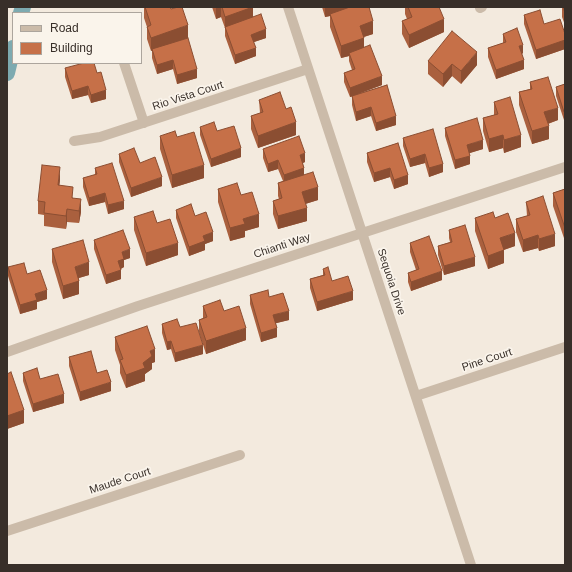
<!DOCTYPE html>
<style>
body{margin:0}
#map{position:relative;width:572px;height:572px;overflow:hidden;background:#f3eade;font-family:Arial,sans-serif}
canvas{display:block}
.frame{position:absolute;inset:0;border:8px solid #382f29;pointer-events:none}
.legend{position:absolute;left:12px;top:12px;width:130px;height:52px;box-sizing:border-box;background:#faf4eb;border:1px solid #aca59d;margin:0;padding:5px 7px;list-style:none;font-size:12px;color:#382f29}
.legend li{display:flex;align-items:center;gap:8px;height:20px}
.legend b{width:20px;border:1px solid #aca59d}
</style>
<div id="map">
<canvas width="572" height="572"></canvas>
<div class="frame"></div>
<ul class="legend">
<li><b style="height:5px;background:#cbbba9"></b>Road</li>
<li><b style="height:11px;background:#c67048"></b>Building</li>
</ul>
</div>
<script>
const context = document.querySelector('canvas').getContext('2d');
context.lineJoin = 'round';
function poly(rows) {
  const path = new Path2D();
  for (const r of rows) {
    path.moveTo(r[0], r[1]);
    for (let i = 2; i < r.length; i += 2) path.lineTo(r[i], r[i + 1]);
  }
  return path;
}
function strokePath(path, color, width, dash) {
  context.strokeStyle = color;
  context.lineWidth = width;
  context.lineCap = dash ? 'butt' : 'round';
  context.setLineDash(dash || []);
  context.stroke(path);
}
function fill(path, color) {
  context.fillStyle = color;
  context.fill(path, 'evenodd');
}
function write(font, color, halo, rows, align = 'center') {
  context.font = font + ' Arial,sans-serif';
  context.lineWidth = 3.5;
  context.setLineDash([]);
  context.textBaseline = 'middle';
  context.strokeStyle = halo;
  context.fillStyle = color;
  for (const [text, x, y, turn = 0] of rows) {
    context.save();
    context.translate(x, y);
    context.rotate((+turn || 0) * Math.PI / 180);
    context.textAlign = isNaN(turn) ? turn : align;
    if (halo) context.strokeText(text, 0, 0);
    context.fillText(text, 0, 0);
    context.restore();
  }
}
strokePath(poly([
 [21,13,23,7],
 [7,73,13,48]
]), '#7daab0', 16);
strokePath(poly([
 [288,7,471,565],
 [480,8,482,7],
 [124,63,144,123],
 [74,141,100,137,308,69],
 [7,352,138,306,565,167],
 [416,396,565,347],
 [7,531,240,455]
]), '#cbbba9', 10);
fill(poly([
 [144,7,170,7,171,9,188,38,176,42,197,78,177,84,173,69,157,74,152,58,152,50,151,51,147,39,147,27,144,18],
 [212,7,253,7,253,17,266,38,254,42,256,56,235,64,225,36,225,28,221,17,216,19],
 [322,7,369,7,373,34,364,37,364,47,382,85,350,97,344,82,344,73,352,70,349,61,349,56,341,58,330,27,330,16,325,17],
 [405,7,439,7,444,32,409,48,402,34,402,21,407,19,405,14],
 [562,7,565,7,565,25,562,17],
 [524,15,565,34,565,49,536,59,524,24],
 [503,34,523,53,522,54,524,69,496,79,488,57,488,48,503,43],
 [428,61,477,65,461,84,452,76,443,87,428,74],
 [65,68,97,73,106,99,91,103,88,95,72,99,65,77],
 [530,82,558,120,548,124,549,139,532,144,519,105,519,92,530,89],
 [565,84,564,120,556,96,556,87],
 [387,85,396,125,376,131,371,116,356,121,352,105,352,96],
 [259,100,286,109,296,135,258,148,251,129,251,116,260,113],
 [494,102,521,147,504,153,503,148,489,152,483,131,483,118,494,115],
 [200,127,217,131,241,157,211,167,200,135],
 [445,128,483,149,469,153,470,164,455,169,445,136],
 [160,136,204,178,172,188,160,149],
 [403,138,443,164,443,172,429,177,425,163,410,167,403,146],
 [398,143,408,184,394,189,390,177,374,182,367,162,367,153],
 [263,149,305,162,303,163,304,175,318,200,305,204,307,221,278,229,273,214,273,201,279,199,278,196,278,183,283,181,278,169,268,172,263,158],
 [119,154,162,186,131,197,119,162],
 [95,168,124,209,108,214,105,202,89,206,83,187,83,178,95,175],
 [60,180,59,185,73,198,81,212,79,223,67,222,66,229,44,226,44,215,38,214,38,201],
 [218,189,241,195,259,227,245,231,245,237,230,241,218,202],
 [565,189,565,241,553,206,553,193],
 [526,202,555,246,539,251,538,248,523,252,516,232,516,219,527,216],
 [176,210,195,216,213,241,205,244,205,250,189,256,176,218],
 [134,217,178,255,146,266,134,230],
 [475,218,495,218,515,246,504,250,504,263,488,269,475,231],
 [449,230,475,266,444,275,438,255,438,246,450,242,449,238],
 [94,240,130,258,124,260,124,267,121,269,121,279,106,284,94,249],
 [410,243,442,280,411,291,408,282,408,273,416,270,410,252],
 [52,249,89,275,79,278,79,294,63,299,52,262],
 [8,267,27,274,47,299,37,302,37,309,20,314,8,276],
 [323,269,332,281,353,300,317,311,310,288,310,279,323,275],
 [250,295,289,320,276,323,277,337,261,342,250,304],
 [203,306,224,311,246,340,206,354,199,332,199,320,203,318],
 [162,324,180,327,203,354,175,362,171,349,167,350,162,333],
 [115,337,155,362,152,363,152,369,145,374,145,381,126,388,120,373,120,365,115,350],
 [69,357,97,373,111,391,80,401,69,366],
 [23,373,40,379,64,403,33,412,23,381],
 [7,374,24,423,7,429]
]), '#aa603e');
fill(poly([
 [216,7,221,7,221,17,216,19],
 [253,7,253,20,225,29,225,17],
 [330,7,359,7,330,14,330,16,325,17,325,8],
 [444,19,444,32,409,48,409,35],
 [373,21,373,34,360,38,360,26],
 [188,25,188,38,151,51,151,38],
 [266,29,266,38,251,43,251,35],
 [364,38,364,51,349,53,349,56,341,58,341,46],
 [565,40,565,49,536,59,536,50],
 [523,45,523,53,519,55,519,46],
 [256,48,256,56,235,64,235,55],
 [477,52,477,65,461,84,461,71],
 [173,60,173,69,157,74,157,65],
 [524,60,524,69,496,79,496,70],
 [452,64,452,76,443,87,443,74],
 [197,69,197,78,177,84,177,75],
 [382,76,382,85,350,97,350,88],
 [88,86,88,95,72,99,72,91],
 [106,90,106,99,91,103,91,95],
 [371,107,371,116,356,121,356,112],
 [558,108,558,120,544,125,544,112],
 [565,111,565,120,564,120,564,112],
 [396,116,396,125,376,131,376,123],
 [296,122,296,135,258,148,258,136],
 [549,126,549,139,532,144,532,131],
 [503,135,503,148,489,152,489,139],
 [521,135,521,147,504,153,504,140],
 [483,140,483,149,467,154,467,145],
 [241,148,241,157,211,167,211,159],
 [305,153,305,162,300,164,300,155],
 [425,154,425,163,410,167,410,159],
 [470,156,470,164,455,169,455,160],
 [278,160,278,169,268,172,268,164],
 [443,164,443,172,429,177,429,168],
 [204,165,204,178,172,188,172,175],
 [60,167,60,180,58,198,58,185],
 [304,168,304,176,284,184,284,175],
 [390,168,390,177,374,182,374,173],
 [408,175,408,184,394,189,394,180],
 [162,177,162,186,131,197,131,188],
 [318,187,318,200,302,205,302,192],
 [105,193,105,202,89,206,89,198],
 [81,199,81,212,79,223,79,211],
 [124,201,124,209,108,214,108,205],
 [307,208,307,221,278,229,278,216],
 [67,209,67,222,66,229,66,216],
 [259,214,259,227,245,231,245,237,230,241,230,228,243,219],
 [213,232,213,241,205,244,205,250,189,256,189,247,203,236],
 [515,233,515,246,500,251,500,238],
 [555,234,555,246,539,251,539,239],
 [538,235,538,248,523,252,523,240],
 [178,243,178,255,146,266,146,253],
 [130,249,130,258,124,260,124,267,118,270,118,261,122,252],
 [504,250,504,263,488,269,488,256],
 [475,257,475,266,444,275,444,266],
 [89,262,89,275,75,279,75,267],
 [121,270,121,279,106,284,106,275],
 [442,271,442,280,411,291,411,282],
 [79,281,79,294,63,299,63,286],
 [47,290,47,299,37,302,37,309,20,314,20,305,35,294],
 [353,291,353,300,317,311,317,302],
 [289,311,289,320,273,324,273,315],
 [246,328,246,340,206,354,206,341],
 [277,328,277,337,261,342,261,333],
 [171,341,171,349,167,350,167,342],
 [203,345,203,354,175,362,175,353],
 [155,349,155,362,152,363,152,369,145,374,145,381,126,388,126,375,143,363,150,351],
 [111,382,111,391,80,401,80,392],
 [64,394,64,403,33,412,33,404],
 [24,410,24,423,7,429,7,416]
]), '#8b4e32');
const building = poly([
 [145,7,170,7,171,9,178,7,182,7,188,25,151,38,147,27,151,25,145,7],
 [222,7,253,7,225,17,222,7],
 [350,7,369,7,373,21,360,26,364,38,341,46,330,14,350,7],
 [408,7,439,7,444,19,409,35,402,21,412,17,408,7],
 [563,7,565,7,565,13,563,7],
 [540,10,544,24,560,19,565,34,565,40,536,50,524,15,540,10],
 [261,14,266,29,251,35,256,48,235,55,225,27,261,14],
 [517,28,523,45,519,46,524,60,496,70,488,48,506,42,503,34,517,28],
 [452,31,477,52,461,71,452,64,443,74,428,61,452,31],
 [188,38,197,69,177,75,173,60,157,65,152,49,188,38],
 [370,45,382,76,350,88,344,73,355,69,349,53,370,45],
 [84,63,94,63,97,73,101,72,106,90,91,95,88,86,72,91,65,68,84,63],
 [548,77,558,108,544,112,549,126,532,131,519,92,532,89,530,82,548,77],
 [565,84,565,111,564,112,556,87,565,84],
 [387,85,396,116,376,123,371,107,356,112,352,96,387,85],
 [280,92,286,109,291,107,296,122,258,136,251,116,263,112,259,100,280,92],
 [510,97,521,135,504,140,503,135,489,139,483,118,498,114,494,102,510,97],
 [477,118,483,140,467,145,470,156,455,160,445,128,477,118],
 [214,122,217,131,234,126,241,148,211,159,200,127,214,122],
 [433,129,443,164,429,168,425,154,410,159,403,138,433,129],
 [175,131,177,137,194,132,204,165,172,175,160,136,175,131],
 [299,136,305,153,300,155,304,168,284,175,278,160,268,164,263,149,299,136],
 [398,143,408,175,394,180,390,168,374,173,367,153,398,143],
 [134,148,140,163,155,157,162,177,131,188,119,154,134,148],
 [112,163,124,201,108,205,105,193,89,198,83,178,97,174,95,168,112,163],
 [42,165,60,167,58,185,73,187,72,198,81,199,79,211,67,209,66,216,44,213,45,202,38,201,42,165],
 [313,172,318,187,302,192,307,208,278,216,273,201,282,198,278,183,313,172],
 [237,183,241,195,252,192,259,214,243,219,245,224,230,228,218,189,237,183],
 [565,189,565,228,553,193,565,189],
 [543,196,555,234,539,239,538,235,523,240,516,219,530,215,526,202,543,196],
 [191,204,195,216,206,212,213,232,203,236,205,241,189,247,176,210,191,204],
 [153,211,157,223,170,219,178,243,146,253,134,217,153,211],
 [493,212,495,218,508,213,515,233,500,238,504,250,488,256,475,218,493,212],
 [465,225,475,257,444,266,438,246,452,242,449,230,465,225],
 [123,230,130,249,122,252,124,259,118,261,121,270,106,275,94,240,123,230],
 [429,236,442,271,411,282,408,273,419,269,410,243,429,236],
 [83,240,89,262,75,267,79,281,63,286,52,249,83,240],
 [24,263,27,274,40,270,47,290,35,294,37,300,20,305,8,267,24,263],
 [328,267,332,281,348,276,353,291,317,302,310,279,325,275,323,269,328,267],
 [268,290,269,297,283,293,289,311,273,315,277,328,261,333,250,295,268,290],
 [220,300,224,311,239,306,246,328,206,341,199,320,207,317,203,306,220,300],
 [177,319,180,327,196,323,203,345,175,353,171,341,167,342,162,324,177,319],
 [147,326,155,349,150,351,152,356,143,363,145,368,126,375,120,360,123,359,115,337,147,326],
 [91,351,97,373,107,370,111,382,80,392,69,357,91,351],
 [37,368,40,379,58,374,64,394,33,404,23,373,37,368],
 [11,372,24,410,7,416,7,374,11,372]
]);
fill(building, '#c67048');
strokePath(building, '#8b4e32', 1);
write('11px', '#382f29', '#faf4eb', [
 ["Rio Vista Court",188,96,-18],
 ["Chianti Way",282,246,-18],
 ["Sequoia Drive",391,282,72],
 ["Pine Court",487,360,-18],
 ["Maude Court",120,481,-18]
]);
</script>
